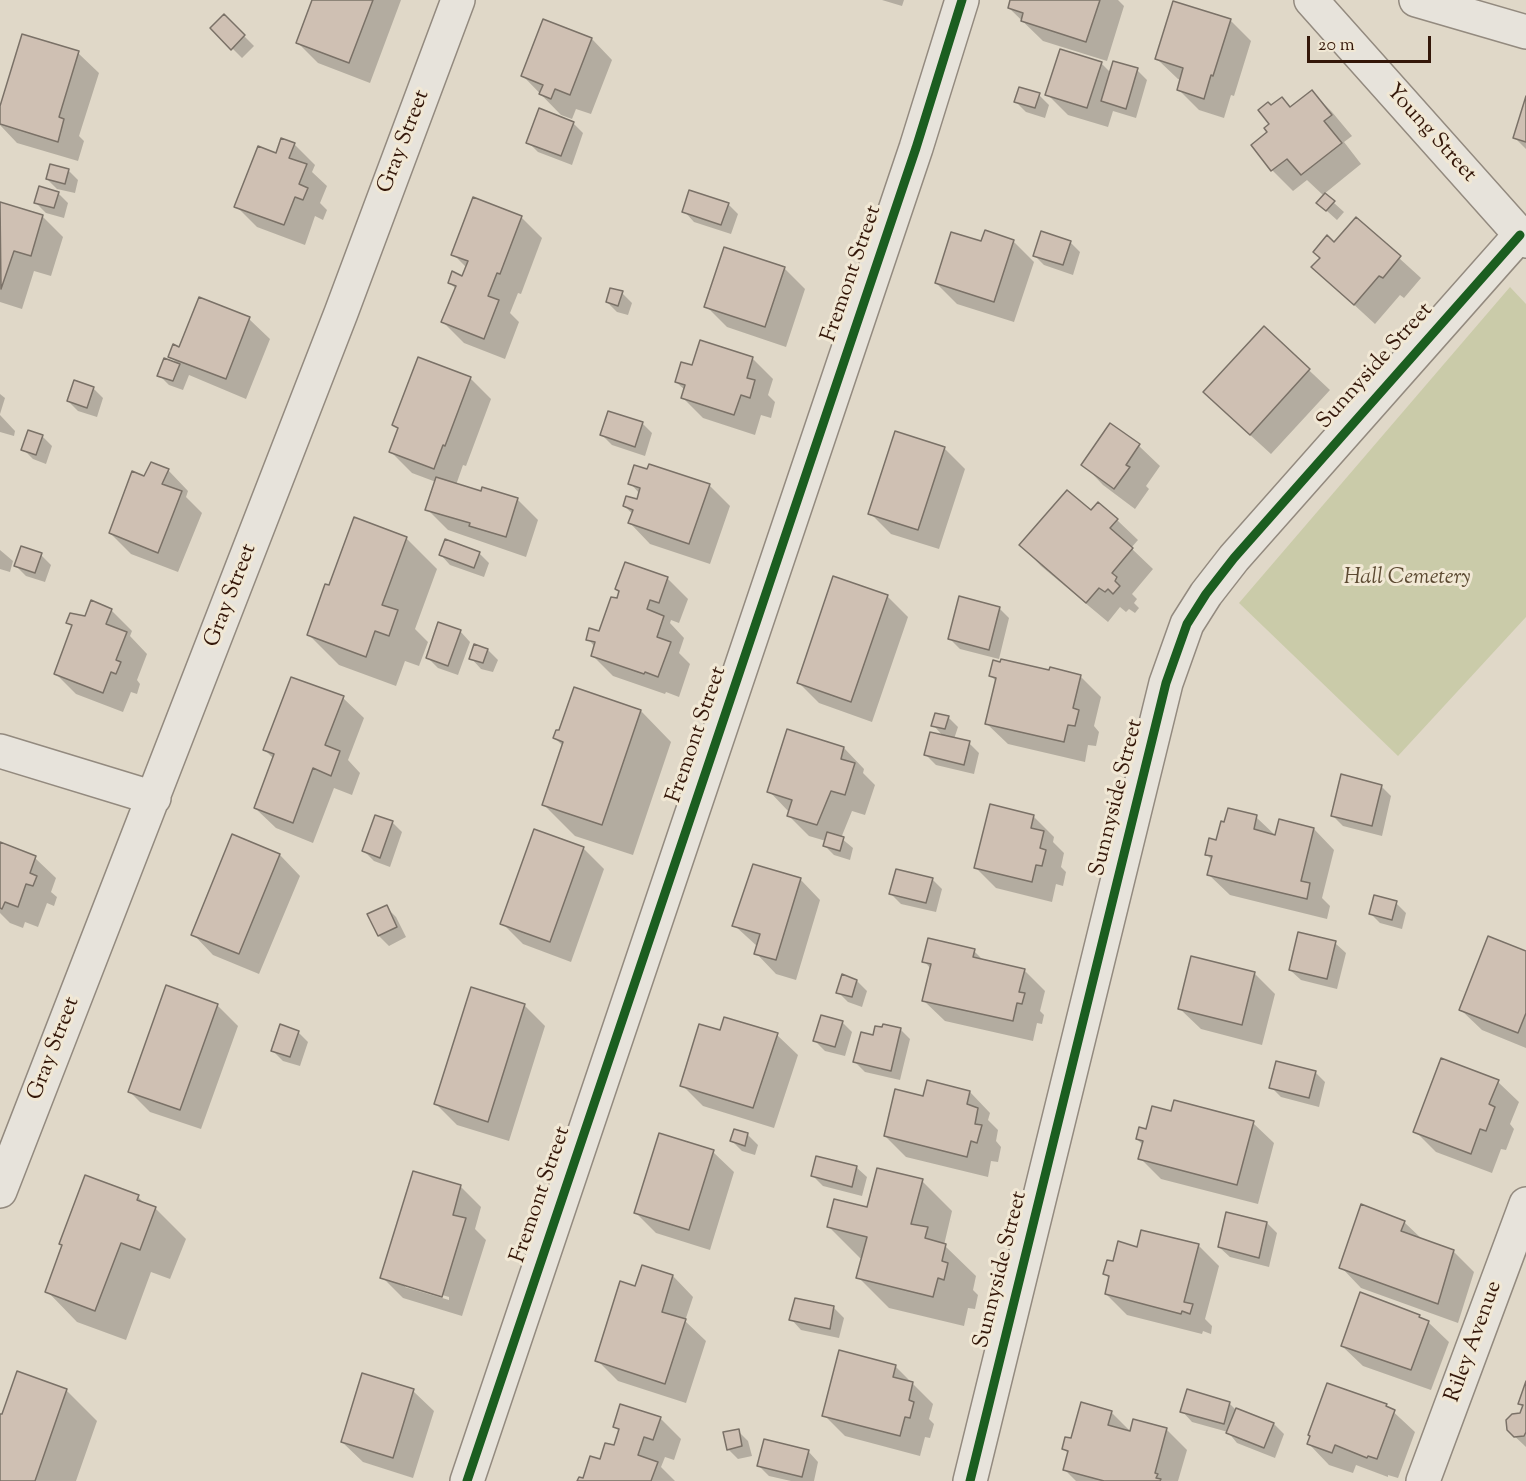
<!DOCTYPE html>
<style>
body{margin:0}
#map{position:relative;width:1526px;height:1481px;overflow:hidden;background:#e0d8c8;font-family:"Sorts Mill Goudy",serif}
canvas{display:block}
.scale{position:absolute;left:1307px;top:36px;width:124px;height:27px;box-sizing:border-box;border:3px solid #341709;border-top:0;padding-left:8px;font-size:18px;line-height:21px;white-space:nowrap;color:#341709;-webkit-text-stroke:4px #f1e8d5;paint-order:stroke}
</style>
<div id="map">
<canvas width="1526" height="1481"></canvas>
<div class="scale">20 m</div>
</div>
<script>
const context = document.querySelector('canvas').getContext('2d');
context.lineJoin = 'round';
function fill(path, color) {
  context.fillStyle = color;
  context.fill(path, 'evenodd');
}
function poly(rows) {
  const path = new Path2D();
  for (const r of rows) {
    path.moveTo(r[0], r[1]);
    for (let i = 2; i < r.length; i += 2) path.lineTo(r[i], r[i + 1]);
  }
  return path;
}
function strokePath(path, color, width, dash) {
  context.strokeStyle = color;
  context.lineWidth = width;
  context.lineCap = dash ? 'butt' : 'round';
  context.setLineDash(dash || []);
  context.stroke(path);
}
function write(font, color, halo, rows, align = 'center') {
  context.font = font + ' "Sorts Mill Goudy",serif';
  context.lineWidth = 6;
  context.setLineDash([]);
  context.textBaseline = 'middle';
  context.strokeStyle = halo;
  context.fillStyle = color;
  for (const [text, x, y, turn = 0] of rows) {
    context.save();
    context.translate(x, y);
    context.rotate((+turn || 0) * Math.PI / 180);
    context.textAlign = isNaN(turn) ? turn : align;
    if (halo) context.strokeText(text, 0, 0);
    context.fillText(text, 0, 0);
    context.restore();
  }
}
fill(poly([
 [1510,287,1526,304,1526,617,1398,756,1239,603]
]), '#cacba9');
fill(poly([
 [314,0,401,0,370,83,318,63,297,42],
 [882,0,904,0,902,6],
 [1012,0,1118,0,1124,6,1107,61,1043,41,1009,8],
 [224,16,254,46,242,58,212,28],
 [1230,20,1251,41,1234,96,1231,95,1224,118,1199,110,1178,89,1181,80,1178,79,1157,59],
 [544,21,592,39,612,60,591,114,576,109,572,119,561,115,523,76],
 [78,53,99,73,79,136,84,141,78,161,17,143,0,125,0,111],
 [1101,63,1111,73,1137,70,1147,80,1136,118,1113,111,1108,127,1068,115,1047,94],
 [1312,92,1332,112,1352,136,1344,142,1361,164,1324,194,1344,212,1337,220,1318,203,1324,196,1307,180,1293,191,1272,170,1253,146,1269,133,1271,107,1282,99,1291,108],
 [1039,95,1049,105,1045,118,1026,112,1016,102],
 [1526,101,1526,149,1515,138],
 [573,123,583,133,572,165,538,152,528,142],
 [294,144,315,165,312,172,327,186,320,203,327,210,323,220,315,216,305,245,257,227,236,206,277,155],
 [68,170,78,180,75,193,57,189,47,179],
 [58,193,68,203,64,218,46,213,36,203],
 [0,203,42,216,63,237,51,276,34,271,22,309,0,302],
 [728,204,738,214,731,234,694,222,684,211],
 [521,217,542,238,521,294,518,293,510,313,519,322,505,359,464,343,443,322,456,289,449,282,463,277,467,268,453,254],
 [1356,219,1421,278,1404,298,1400,295,1375,324,1313,267],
 [1013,241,1034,262,1014,322,957,304,936,283,982,243],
 [1070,242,1080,252,1073,275,1044,265,1034,255],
 [784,268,805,289,786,347,727,327,706,306],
 [622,293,632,303,628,315,617,312,607,302],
 [249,319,270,339,246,399,189,375,183,390,169,385,159,375,179,365,170,356,180,349],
 [1264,328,1330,390,1271,454,1226,413],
 [701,342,753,359,773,379,768,395,775,402,771,418,761,415,755,435,703,418,682,397,685,390,676,382,693,367],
 [470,378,491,399,466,466,463,465,456,485,482,493,517,499,538,520,526,557,448,530,427,509,436,482,412,473,391,452,399,430,394,425],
 [93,388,103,398,97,417,78,411,68,401],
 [0,394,5,398,0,414],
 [0,415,15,431,14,436,0,432],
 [642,423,652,433,645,456,612,445,602,435],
 [1111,425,1139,446,1160,466,1146,486,1149,489,1135,509,1103,485,1083,464],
 [42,436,52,446,46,464,33,459,23,449],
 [944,448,965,469,939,549,891,534,870,513],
 [168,470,188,491,186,497,202,513,178,572,131,554,110,533],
 [630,483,709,485,730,506,710,564,650,544,630,523,633,514,624,506,638,501,640,494],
 [1091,512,1117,520,1138,540,1131,548,1153,569,1132,594,1137,599,1134,603,1139,608,1135,613,1129,609,1126,612,1120,607,1108,622,1041,566,1021,545],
 [355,519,407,539,437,569,415,629,428,642,419,666,405,661,396,686,339,665,309,635,330,587],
 [0,550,13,561,10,572,0,569],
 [479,553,489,563,484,577,450,565,440,554],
 [41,555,51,565,45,582,26,576,16,566],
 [667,578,688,599,679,623,671,620,670,623,684,638,679,653,690,664,679,697,666,692,665,694,613,676,592,655,595,647,588,639,600,633,620,592,617,589],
 [887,596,908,617,872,722,819,703,799,683],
 [999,608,1009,618,999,659,960,649,950,639],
 [111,610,132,631,130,636,147,654,137,680,140,684,137,694,131,692,123,712,76,694,56,674,73,627,68,623],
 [460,631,470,642,458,675,438,668,428,658],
 [488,650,498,660,493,672,481,669,471,658],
 [1050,672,1080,676,1101,697,1094,726,1099,732,1096,746,1088,745,1085,762,1008,744,987,724,997,682,991,676],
 [575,689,641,711,671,742,633,855,575,836,544,805,563,746,555,738,560,732],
 [343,698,364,718,348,760,360,773,352,795,334,788,313,843,276,828,255,808,274,759,265,750],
 [948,717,958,727,954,739,969,743,979,753,974,774,936,765,926,755,944,737,933,725],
 [844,748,864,769,863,773,875,785,865,815,852,811,841,838,853,848,850,860,834,855,824,845,826,841,809,836,788,815,789,812,769,791],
 [1381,786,1391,796,1382,836,1343,826,1333,816],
 [1033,816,1054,837,1053,842,1064,853,1061,867,1066,872,1063,886,1056,884,1052,902,996,888,975,867],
 [1256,817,1276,836,1314,829,1334,850,1322,898,1330,906,1327,919,1230,895,1209,875,1212,860,1206,854],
 [392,822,402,832,390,867,374,861,364,851],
 [0,844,35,858,56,878,51,892,57,897,54,906,47,903,38,927,25,922,23,928,10,923,0,913],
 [583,848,604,869,571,962,523,944,502,923],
 [280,855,300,876,259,974,213,955,193,934],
 [800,879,820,900,796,980,776,974,756,953,758,947,734,925],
 [932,879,942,889,936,912,901,904,891,894],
 [1396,903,1406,913,1402,929,1380,923,1370,913],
 [386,907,396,917,406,937,389,946,379,936,369,915],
 [1335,943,1346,953,1337,989,1301,980,1290,970],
 [974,951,984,961,1024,970,1045,991,1040,1011,1044,1015,1042,1024,1037,1023,1033,1041,945,1021,924,1001,931,969,924,961],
 [1526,953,1526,1048,1482,1030,1461,1010],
 [1254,973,1275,994,1262,1045,1201,1029,1180,1009],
 [857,981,867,991,862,1007,848,1002,838,992],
 [217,1005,238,1026,201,1129,150,1112,129,1091],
 [524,1005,545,1026,509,1141,457,1125,436,1104],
 [842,1022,852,1032,845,1056,825,1051,815,1041],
 [900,1029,910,1039,900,1080,865,1072,855,1062],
 [298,1032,308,1042,300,1066,283,1061,273,1051],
 [721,1032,777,1035,798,1055,774,1128,703,1106,682,1085],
 [1315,1072,1325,1082,1319,1107,1281,1097,1271,1087],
 [1498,1082,1519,1102,1510,1124,1514,1129,1506,1150,1501,1149,1492,1173,1436,1152,1415,1131],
 [970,1092,990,1113,988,1120,998,1130,996,1141,1001,1147,998,1162,991,1161,988,1177,906,1157,885,1136,924,1098],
 [1172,1113,1253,1123,1274,1143,1258,1204,1161,1179,1140,1158,1143,1145,1137,1139],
 [735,1131,748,1135,758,1145,755,1155,742,1151,732,1141],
 [713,1152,734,1172,710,1250,656,1233,636,1213],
 [856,1167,867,1177,862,1196,823,1186,813,1176],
 [922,1181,952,1211,944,1245,976,1276,973,1290,978,1295,975,1309,968,1308,964,1326,889,1308,858,1277,863,1258,860,1258,829,1227],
 [460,1186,481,1207,475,1229,486,1240,462,1316,403,1298,382,1277],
 [405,1284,449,1297,449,1300,405,1287],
 [138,1197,146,1205,155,1208,186,1239,170,1279,151,1272,126,1340,77,1322,47,1291],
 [1404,1222,1423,1240,1454,1252,1474,1272,1458,1323,1361,1288,1341,1267],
 [1267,1223,1277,1233,1269,1267,1230,1257,1219,1247],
 [1198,1245,1219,1266,1205,1319,1212,1326,1211,1334,1203,1331,1202,1334,1127,1315,1106,1294,1110,1279,1105,1274,1114,1263,1138,1249],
 [673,1276,693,1297,685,1321,706,1341,686,1403,618,1381,597,1360,636,1287],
 [796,1299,834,1308,844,1318,839,1338,801,1330,791,1319],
 [1419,1316,1428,1322,1449,1342,1431,1390,1363,1366,1342,1346],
 [895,1366,933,1404,929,1419,934,1424,930,1438,925,1437,920,1456,845,1436,824,1415],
 [18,1373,67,1391,97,1421,76,1481,0,1481,0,1415,2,1416],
 [1526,1385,1526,1447,1508,1430,1521,1415,1523,1407,1519,1404],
 [413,1391,434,1411,413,1478,363,1462,342,1442],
 [1229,1403,1235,1409,1274,1424,1284,1434,1275,1458,1237,1443,1228,1432,1192,1422,1182,1411],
 [1386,1405,1415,1432,1398,1478,1388,1475,1388,1477,1356,1465,1353,1473,1329,1465,1309,1444],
 [1111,1412,1131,1432,1166,1429,1187,1450,1178,1481,1076,1481,1064,1469,1069,1454,1063,1448],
 [660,1418,681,1439,674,1460,665,1457,661,1467,675,1481,579,1481,584,1480,615,1447,620,1432,614,1426],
 [738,1431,748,1441,752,1456,738,1459,728,1449],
 [808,1451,818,1462,814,1481,791,1481,769,1476,759,1466]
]), '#0003');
const building = poly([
 [312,0,373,0,349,63,296,43,312,0],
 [1010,0,1100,0,1086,42,1021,21,1023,13,1008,8,1010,0],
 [1173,1,1231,19,1213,76,1211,75,1204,99,1177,90,1183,68,1155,59,1173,1],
 [224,14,245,35,231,50,210,28,224,14],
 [543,19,592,38,570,95,555,89,551,99,539,94,543,85,521,76,543,19],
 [22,34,79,51,59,117,64,119,58,142,0,124,0,106,22,34],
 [1060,49,1102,62,1087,108,1045,95,1060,49],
 [1113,61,1138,68,1126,109,1101,101,1113,61],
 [1019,87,1040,93,1035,108,1014,102,1019,87],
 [1312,90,1332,115,1324,121,1342,143,1301,175,1287,159,1271,171,1251,145,1267,132,1264,128,1269,124,1258,110,1268,102,1271,105,1282,97,1290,107,1312,90],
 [1526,96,1526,142,1513,138,1526,96],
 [539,108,574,122,561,156,526,143,539,108],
 [281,138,295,143,289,158,307,164,299,184,308,188,303,200,295,197,284,225,234,207,258,146,276,153,281,138],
 [50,164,69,169,65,184,46,179,50,164],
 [39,186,59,192,54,208,34,203,39,186],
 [689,190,729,203,721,225,682,212,689,190],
 [1325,193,1335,201,1326,211,1316,203,1325,193],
 [473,197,522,216,500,274,497,273,488,296,499,300,484,339,441,322,456,286,448,283,452,271,462,276,468,261,451,255,473,197],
 [0,202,43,215,31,256,14,251,1,289,0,202],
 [1356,217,1401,256,1383,278,1379,276,1354,305,1311,267,1320,258,1313,252,1327,235,1334,242,1356,217],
 [985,230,1014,240,994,302,935,283,951,232,981,241,985,230],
 [1041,231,1071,241,1063,265,1033,256,1041,231],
 [724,247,785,267,765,327,704,307,724,247],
 [610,288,623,291,618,306,606,302,610,288],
 [199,297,250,317,226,379,168,357,173,344,179,347,199,297],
 [1264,326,1310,369,1250,435,1203,392,1264,326],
 [700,340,753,357,747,378,755,380,750,398,741,395,734,415,681,398,685,385,675,382,681,362,692,365,700,340],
 [418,357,471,377,445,446,443,445,434,469,389,452,398,428,392,425,418,357],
 [164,358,180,364,173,381,157,376,164,358],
 [74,380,94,387,87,408,67,401,74,380],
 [608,411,643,422,635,447,600,435,608,411],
 [1110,423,1140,444,1126,465,1130,467,1114,489,1081,465,1110,423],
 [28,430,43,435,36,455,21,450,28,430],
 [895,431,945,447,918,530,868,514,895,431],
 [151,462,169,469,162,484,182,491,158,553,109,533,132,471,144,476,151,462],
 [649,464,710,484,689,544,628,523,633,510,623,506,626,496,637,499,640,488,628,484,634,465,647,469,649,464],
 [436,477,481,491,482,487,518,498,506,537,469,526,470,523,425,510,436,477],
 [1067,490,1091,510,1098,502,1118,519,1110,528,1133,548,1112,573,1117,577,1115,581,1120,586,1113,594,1108,589,1105,592,1099,588,1086,603,1019,545,1067,490],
 [354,517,407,537,382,605,398,610,389,636,375,631,366,657,307,635,325,584,329,585,354,517],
 [445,539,480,552,474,568,439,555,445,539],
 [21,546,42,553,35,573,14,566,21,546],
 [625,562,668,577,659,603,650,600,647,609,664,616,657,637,671,642,658,677,645,672,644,674,591,656,595,642,586,640,589,628,599,631,611,597,617,598,619,591,615,589,625,562],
 [833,576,888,595,851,702,797,683,833,576],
 [959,596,1000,607,989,650,948,639,959,596],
 [91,600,112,609,106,624,127,632,116,660,121,662,116,674,111,672,103,693,54,674,72,625,66,623,70,613,85,616,91,600],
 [438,622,461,630,448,666,426,658,438,622],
 [474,644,488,649,483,663,469,659,474,644],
 [1001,659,1049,670,1050,667,1081,675,1073,708,1079,710,1075,726,1068,725,1064,742,985,724,996,678,989,676,993,660,1000,662,1001,659],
 [291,677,344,696,325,745,340,751,331,776,313,768,293,823,254,808,274,754,263,750,291,677],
 [574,687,641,710,602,825,542,805,563,742,553,738,556,730,559,730,574,687],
 [935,713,949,716,945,729,931,726,935,713],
 [787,729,844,747,841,759,855,763,845,795,831,791,817,825,787,816,792,800,767,792,787,729],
 [930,732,970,741,964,765,924,755,930,732],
 [1341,774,1382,785,1372,826,1331,816,1341,774],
 [990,804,1034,815,1031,828,1044,831,1040,848,1046,850,1042,866,1036,865,1032,882,974,868,990,804],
 [1228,808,1257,815,1254,829,1275,835,1279,819,1314,828,1301,881,1310,883,1307,899,1207,875,1212,856,1205,855,1209,838,1216,840,1221,821,1224,822,1228,808],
 [375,815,393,821,380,858,362,851,375,815],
 [534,829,584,847,550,942,500,924,534,829],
 [827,832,844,837,840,851,823,846,827,832],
 [232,834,280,854,239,954,191,935,232,834],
 [0,842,36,856,30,873,37,876,33,886,26,884,18,907,5,902,2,909,0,908,0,842],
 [753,864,801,878,776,960,754,954,760,934,732,926,753,864],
 [896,869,933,878,926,903,889,894,896,869],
 [1374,895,1397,901,1392,920,1369,914,1374,895],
 [387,905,397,927,378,936,367,914,387,905],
 [1298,932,1336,941,1327,979,1289,970,1298,932],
 [1488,936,1526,951,1526,1013,1518,1033,1459,1010,1488,936],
 [928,938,975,949,973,957,1025,969,1019,992,1025,993,1022,1004,1017,1003,1013,1021,922,1001,931,964,922,962,928,938],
 [1191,956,1255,972,1242,1025,1178,1009,1191,956],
 [842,974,857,980,852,997,836,993,842,974],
 [166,985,218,1004,180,1110,128,1092,166,985],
 [471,987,525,1004,488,1122,434,1104,471,987],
 [821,1015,843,1021,835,1047,813,1041,821,1015],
 [724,1017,778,1033,753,1108,680,1086,699,1024,720,1030,724,1017],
 [280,1024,299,1031,290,1057,271,1051,280,1024],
 [883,1024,901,1028,891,1071,853,1062,861,1032,873,1035,875,1026,882,1027,883,1024],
 [1441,1058,1499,1080,1489,1104,1495,1107,1486,1131,1480,1129,1471,1154,1413,1132,1441,1058],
 [1276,1061,1316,1071,1309,1098,1269,1088,1276,1061],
 [927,1080,970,1091,967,1104,978,1108,975,1124,982,1125,977,1143,971,1141,967,1157,884,1136,895,1089,923,1096,927,1080],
 [1174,1100,1254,1121,1237,1185,1138,1159,1143,1141,1136,1139,1139,1127,1146,1129,1152,1106,1171,1111,1174,1100],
 [734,1129,748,1133,745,1146,730,1141,734,1129],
 [659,1133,714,1150,689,1230,634,1213,659,1133],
 [816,1156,857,1166,852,1187,811,1176,816,1156],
 [877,1168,923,1179,911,1224,928,1227,925,1238,946,1244,942,1261,948,1263,944,1280,938,1278,933,1297,856,1278,867,1237,827,1227,834,1199,867,1207,877,1168],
 [413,1171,461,1185,453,1215,466,1218,442,1297,380,1278,413,1171],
 [85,1175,139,1195,137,1200,156,1207,140,1250,121,1243,95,1311,45,1292,62,1245,59,1244,85,1175],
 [1361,1204,1405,1221,1401,1231,1454,1250,1438,1304,1339,1268,1361,1204],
 [1226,1212,1267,1222,1259,1258,1218,1247,1226,1212],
 [1141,1230,1199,1244,1184,1302,1193,1304,1190,1314,1182,1311,1181,1314,1105,1294,1109,1276,1103,1274,1107,1260,1113,1261,1118,1241,1137,1247,1141,1230],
 [642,1265,673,1275,662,1312,686,1319,665,1384,595,1361,620,1281,635,1286,642,1265],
 [1360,1292,1420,1315,1419,1317,1429,1321,1411,1370,1341,1346,1360,1292],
 [795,1298,834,1306,830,1329,789,1320,795,1298],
 [839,1350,896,1365,893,1377,913,1382,909,1400,914,1402,910,1418,905,1417,900,1436,822,1416,839,1350],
 [17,1371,67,1389,35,1481,0,1481,0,1414,2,1414,17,1371],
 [362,1373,414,1389,393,1458,341,1442,362,1373],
 [1526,1381,1526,1432,1524,1436,1514,1437,1507,1430,1506,1420,1512,1414,1520,1413,1523,1405,1518,1404,1526,1381],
 [1327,1383,1387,1404,1386,1406,1395,1410,1377,1459,1368,1456,1367,1458,1335,1445,1332,1453,1307,1444,1310,1436,1308,1435,1327,1383],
 [1187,1389,1230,1402,1224,1424,1180,1412,1187,1389],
 [1081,1402,1112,1411,1108,1425,1130,1431,1133,1419,1167,1428,1155,1473,1158,1474,1156,1478,1161,1479,1160,1481,1104,1481,1063,1470,1068,1451,1062,1449,1065,1437,1071,1438,1081,1402],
 [620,1404,661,1417,653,1440,644,1437,638,1455,658,1462,651,1481,577,1481,579,1477,583,1478,590,1456,600,1459,605,1443,614,1445,619,1429,613,1427,620,1404],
 [1236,1408,1274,1423,1264,1448,1226,1433,1236,1408],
 [739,1429,742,1446,727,1450,723,1432,739,1429],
 [764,1439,809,1450,802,1477,757,1466,764,1439]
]);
fill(building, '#cfc0b3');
strokePath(building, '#7a7167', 1.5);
const street = poly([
 [1311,0,1526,241],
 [1416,0,1526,32],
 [0,751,154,798],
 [0,1191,341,313,458,0],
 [467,1481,916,148,962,0],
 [970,1481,1166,683,1187,624,1206,594,1234,558,1520,235],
 [1423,1481,1526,1204]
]);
strokePath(street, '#938a7f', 36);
strokePath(street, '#e7e3db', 33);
strokePath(poly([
 [467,1481,916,148,962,0],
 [970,1481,1166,683,1187,624,1206,594,1234,558,1520,235]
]), '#1b5e20', 9);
write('22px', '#341709', '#f1e8d5', [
 ["Young Street",1430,134,48],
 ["Gray Street",405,142,-69],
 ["Fremont Street",853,274,-71],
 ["Sunnyside Street",1376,367,-48],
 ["Gray Street",232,596,-69],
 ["Fremont Street",698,735,-71],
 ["Sunnyside Street",1118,798,-76],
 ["Gray Street",55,1049,-69],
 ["Fremont Street",542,1195,-71],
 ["Sunnyside Street",1002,1270,-76],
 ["Riley Avenue",1475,1342,-70]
]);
write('italic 22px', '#5c4a32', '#f1e8d5', [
 ["Hall Cemetery",1407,579]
]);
</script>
